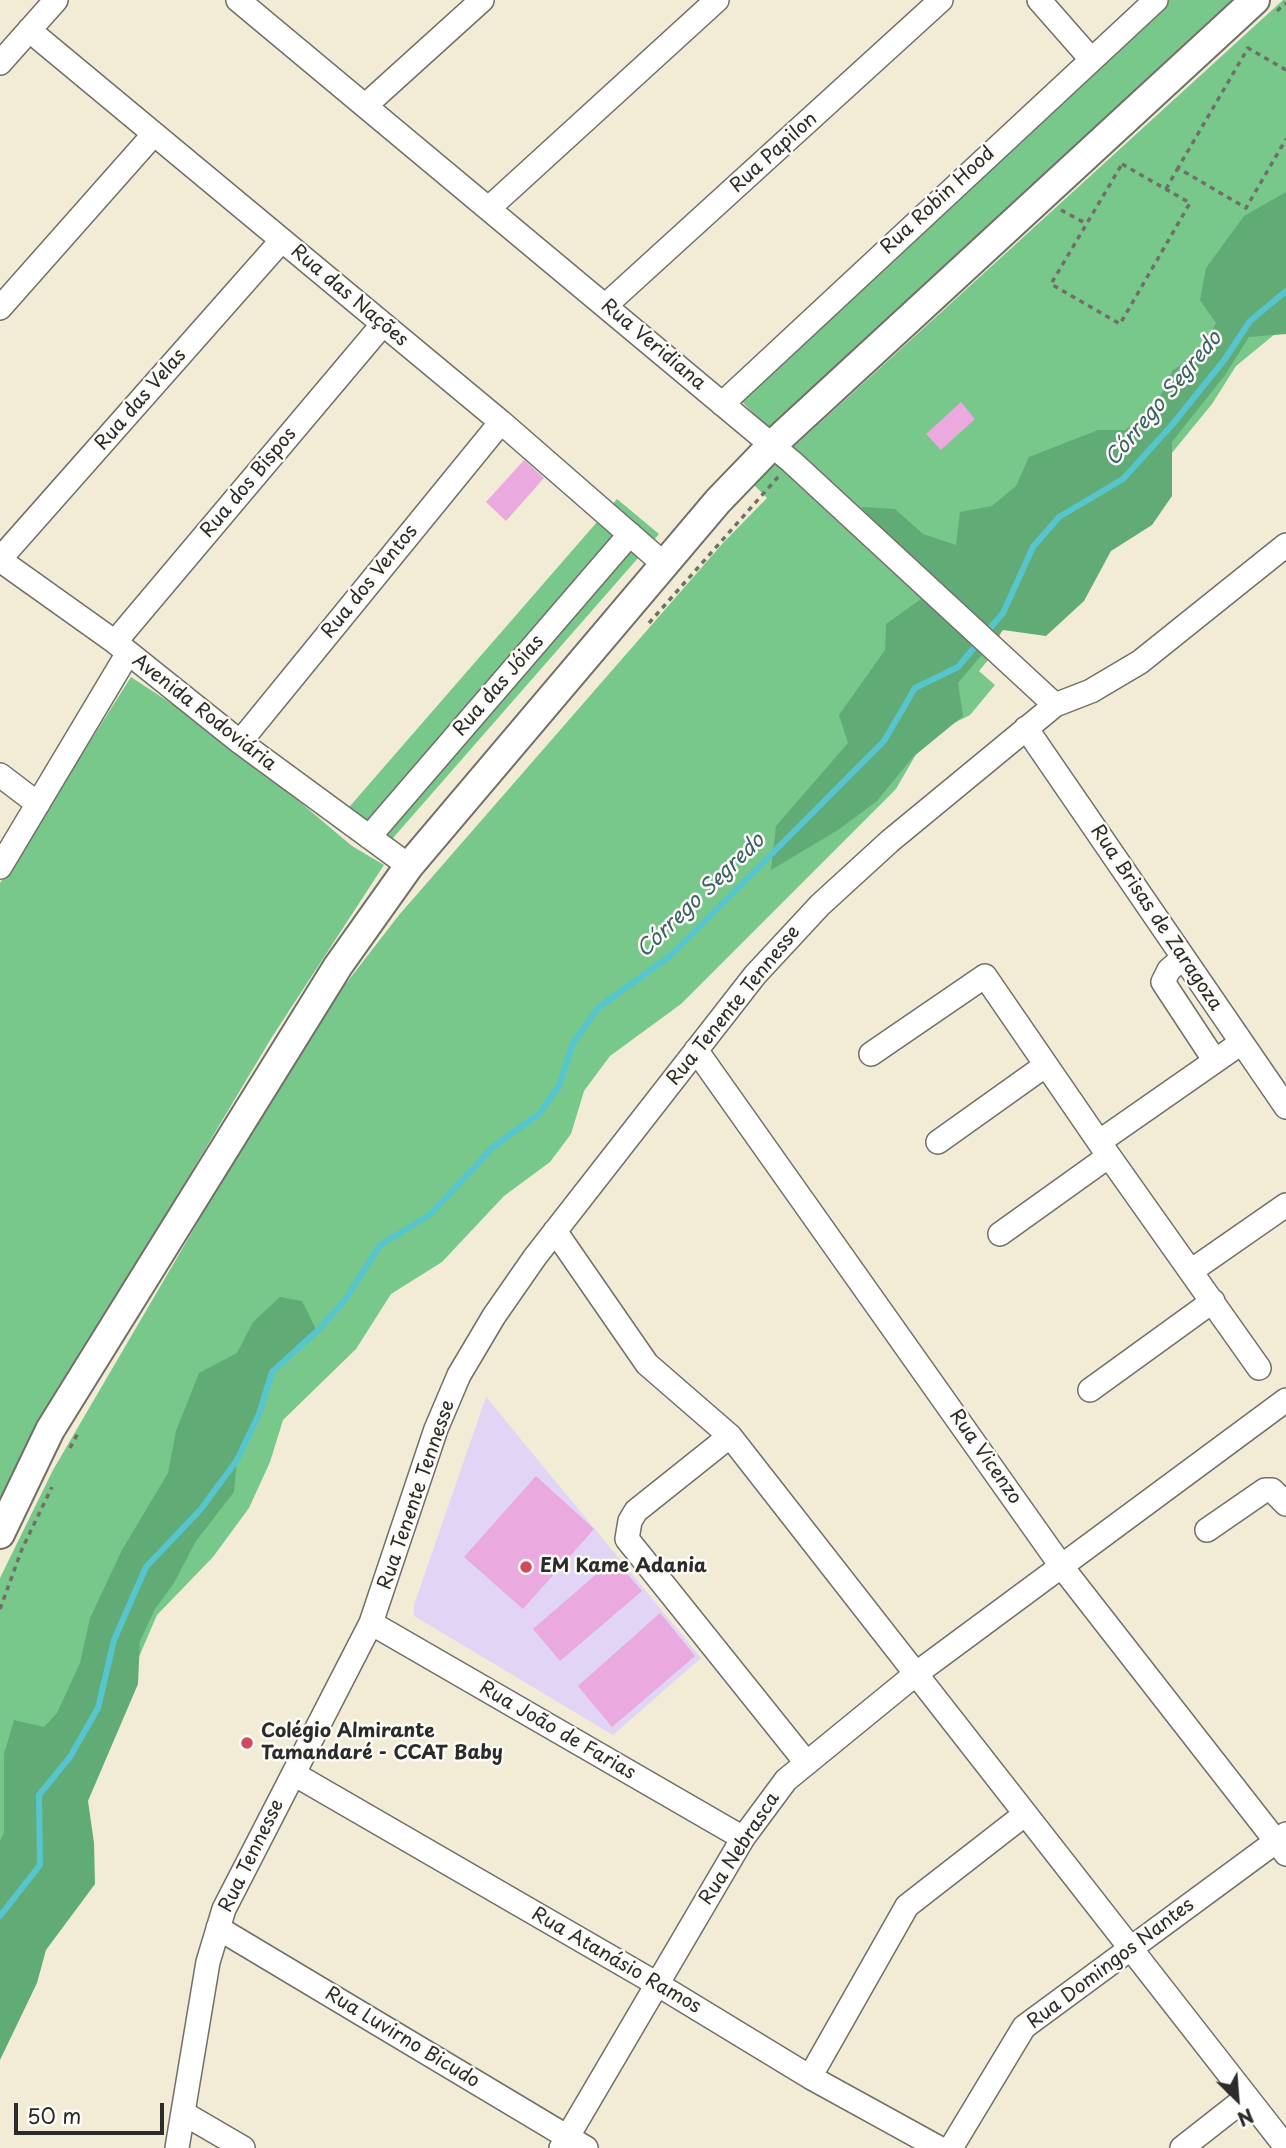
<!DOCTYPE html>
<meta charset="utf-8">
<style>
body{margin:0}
#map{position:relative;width:1286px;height:2148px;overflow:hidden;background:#f2ecd7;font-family:"Playpen Sans",sans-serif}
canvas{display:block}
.north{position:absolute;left:1202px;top:2064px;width:70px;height:70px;-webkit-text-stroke:5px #fdfcf7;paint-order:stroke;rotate:155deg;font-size:19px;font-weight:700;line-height:28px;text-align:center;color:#2b2b2b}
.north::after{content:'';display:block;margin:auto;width:24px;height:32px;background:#2b2b2b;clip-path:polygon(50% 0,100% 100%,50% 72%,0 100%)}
.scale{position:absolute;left:14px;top:2103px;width:150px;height:32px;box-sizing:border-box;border:4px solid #2b2b2b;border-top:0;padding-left:9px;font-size:21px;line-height:24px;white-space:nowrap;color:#2b2b2b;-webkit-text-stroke:5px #fdfcf7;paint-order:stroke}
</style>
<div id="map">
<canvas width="1286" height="2148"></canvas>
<div class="north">N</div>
<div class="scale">50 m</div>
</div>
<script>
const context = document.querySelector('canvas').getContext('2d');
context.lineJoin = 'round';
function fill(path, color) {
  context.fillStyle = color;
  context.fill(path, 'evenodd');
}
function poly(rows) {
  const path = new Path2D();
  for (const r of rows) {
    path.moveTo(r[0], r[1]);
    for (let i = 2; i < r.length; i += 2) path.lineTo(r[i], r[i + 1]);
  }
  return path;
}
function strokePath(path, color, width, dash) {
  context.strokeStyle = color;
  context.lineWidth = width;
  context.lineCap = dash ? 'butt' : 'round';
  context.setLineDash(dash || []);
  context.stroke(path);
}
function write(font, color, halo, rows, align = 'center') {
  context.font = font + ' "Playpen Sans",sans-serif';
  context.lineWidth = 5;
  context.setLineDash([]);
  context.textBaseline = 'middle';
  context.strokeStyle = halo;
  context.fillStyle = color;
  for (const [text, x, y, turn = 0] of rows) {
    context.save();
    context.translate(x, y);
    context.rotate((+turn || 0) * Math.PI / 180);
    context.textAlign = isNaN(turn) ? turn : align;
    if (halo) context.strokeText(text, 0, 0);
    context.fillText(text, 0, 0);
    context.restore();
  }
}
fill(poly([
 [486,1397,701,1658,613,1735,414,1616,414,1605]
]), '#e1d4f4');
fill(poly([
 [1166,0,1246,0,1034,194,769,428,741,401],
 [1283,0,1286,0,1286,325,1236,366,1212,404,1158,470,1019,593,989,659,979,671,995,685,970,715,926,737,896,789,681,1004,610,1056,584,1091,571,1134,550,1162,504,1196,442,1262,391,1294,356,1349,283,1420,270,1462,249,1508,213,1557,157,1615,0,1979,0,1578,53,1470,289,1066,341,990,399,915,723,543,767,498,753,484],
 [617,499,659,534,386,846,344,813],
 [131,677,224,738,352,846,384,865,272,1037,42,1422,0,1504,0,883]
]), '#77c88a');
fill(poly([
 [1286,192,1286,334,1249,337,1225,375,1172,442,1172,496,1152,525,1111,551,1084,601,1046,636,1003,630,958,683,963,716,913,757,877,801,838,830,771,870,776,826,848,743,839,715,885,650,886,624,921,599,935,578,882,531,861,507,895,509,923,534,956,545,960,512,992,506,1016,486,1029,457,1098,430,1125,430,1154,408,1173,370,1199,353,1216,323,1200,300,1206,268,1244,216],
 [280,1297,302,1301,317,1331,272,1372,259,1414,237,1460,234,1492,196,1541,174,1583,155,1609,140,1641,138,1684,88,1801,94,1843,95,1884,46,1950,37,1983,0,2060,0,1841,4,1832,4,1754,14,1720,44,1727,57,1713,80,1663,90,1618,122,1550,168,1473,176,1431,199,1373,237,1353,253,1322]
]), '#61ac76');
strokePath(poly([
 [985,634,1003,613,1033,547,1059,517,1123,479,1172,425,1225,359,1250,321,1286,291],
 [0,1916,40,1865,39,1795,70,1757,98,1708,114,1640,146,1567,201,1509,237,1460,259,1414,272,1372,317,1331,345,1300,380,1245,431,1214,493,1147,539,1114,559,1086,573,1043,598,1008,670,956,884,741,915,688,958,667,978,643]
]), '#57c5cd', 6);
fill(poly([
 [961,402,975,419,941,450,926,434],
 [524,460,544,478,506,521,486,502],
 [536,1476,594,1529,523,1609,464,1557],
 [614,1559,642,1591,560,1661,533,1629],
 [660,1613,695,1656,612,1727,578,1686]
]), '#eaa9df');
const minor = poly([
 [238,0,792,462,1055,705],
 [1039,0,1090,58],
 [29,30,501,422,665,565],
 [0,63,56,0],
 [366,105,482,0],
 [489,208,717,0],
 [606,305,941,0],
 [0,308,154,134],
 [722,404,1156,0],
 [0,559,282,240],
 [0,560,115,642,240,742,409,866],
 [115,642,383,324],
 [1026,728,1286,1107],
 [240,742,501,422],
 [0,775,38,804],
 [369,837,630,534],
 [0,867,128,653],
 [1183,958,1169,970,1163,982,1215,1061],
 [696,1050,1062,1567,1286,1854],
 [871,1054,985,976,1099,1142,1241,1043],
 [938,1142,1046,1065],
 [1099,1142,1259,1368],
 [555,1231,647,1364,730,1436,1286,2147],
 [1000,1234,1109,1156],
 [1191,1271,1286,1205],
 [1090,1390,1213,1301],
 [730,1436,636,1511,630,1521,627,1539,805,1761],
 [1207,1530,1265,1490,1272,1490,1286,1504],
 [371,1623,743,1838],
 [294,1774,657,1984,810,2077,939,2148],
 [218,1928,586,2148],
 [810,2077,907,1906,1024,1815],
 [183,2113,243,2148],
 [177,2148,208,1962,224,1909,371,1623,436,1429,459,1375,494,1316,535,1257,755,975,820,905,890,841,1055,705,1091,691,1140,662,1286,545],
 [561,2148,743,1838,786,1780,917,1673,1286,1400],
 [951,2148,1024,2027,1286,1834],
 [1182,2148,1247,2097]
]);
const major = poly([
 [0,1534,50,1430,338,966,409,866,718,501,771,446,1255,0]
]);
strokePath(minor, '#716f67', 26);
strokePath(major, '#716f67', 32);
strokePath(poly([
 [1277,11,1286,3],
 [1286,70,1248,48,1178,168,1246,208,1286,139],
 [1122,164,1190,203,1120,324,1051,284,1122,164],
 [1166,189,1178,168],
 [1061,210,1087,224],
 [649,623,778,477],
 [70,1448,78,1433],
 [0,1609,22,1549,52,1487]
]), '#716f67', 3.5, [5, 5]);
strokePath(minor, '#fff', 23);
strokePath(major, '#fff', 28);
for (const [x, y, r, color] of [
 [526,1567,7,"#d1495b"],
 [247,1743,7,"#d1495b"]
]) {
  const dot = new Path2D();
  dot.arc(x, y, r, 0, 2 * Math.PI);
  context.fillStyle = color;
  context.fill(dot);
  strokePath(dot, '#fdfcf7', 2.5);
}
write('19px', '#2b2b2b', '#fdfcf7', [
 ["Rua Papilon",774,153,-42],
 ["Rua Robin Hood",938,201,-43],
 ["Rua das Nações",349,296,40],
 ["Rua Veridiana",653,345,40],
 ["Rua das Velas",141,400,-49],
 ["Rua dos Bispos",249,483,-50],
 ["Rua dos Ventos",370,582,-51],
 ["Rua das Jóias",499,686,-49],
 ["Avenida Rodoviária",204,713,38],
 ["Rua Brisas de Zaragoza",1156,918,56],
 ["Rua Tenente Tennesse",734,1006,-51],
 ["Rua Vicenzo",985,1457,55],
 ["Rua Tenente Tennesse",417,1495,-71],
 ["Rua João de Farias",557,1731,30],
 ["Rua Nebrasca",740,1849,-57],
 ["Rua Tennesse",252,1856,-64],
 ["Rua Atanásio Ramos",616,1961,30],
 ["Rua Domingos Nantes",1111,1964,-37],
 ["Rua Luvirno Bicudo",402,2038,31]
]);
write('bold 19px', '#2b2b2b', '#fdfcf7', [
 ["EM Kame Adania",540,1567],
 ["Colégio Almirante",261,1732],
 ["Tamandaré - CCAT Baby",261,1754]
], 'left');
write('italic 21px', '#3a6164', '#fdfcf7', [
 ["Córrego Segredo",1164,399,-50],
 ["Córrego Segredo",701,896,-44]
]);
</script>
